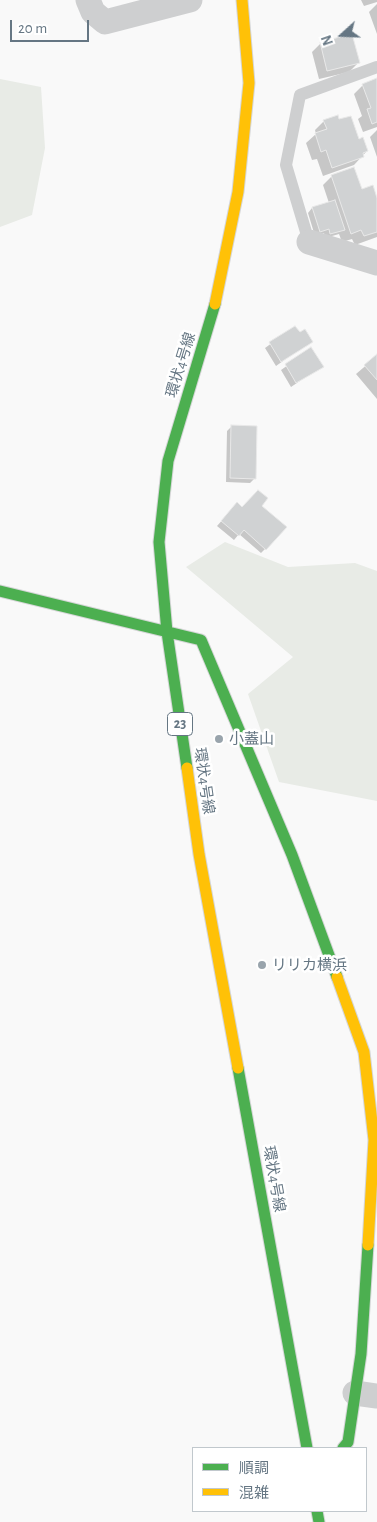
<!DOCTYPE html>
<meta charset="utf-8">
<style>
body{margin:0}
#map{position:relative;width:377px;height:1522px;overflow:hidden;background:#f9f9f9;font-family:"Alegreya Sans","Noto Sans JP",sans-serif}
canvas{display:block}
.legend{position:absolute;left:192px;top:1447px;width:175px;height:65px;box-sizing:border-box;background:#fff;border:1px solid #c1c8cd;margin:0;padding:6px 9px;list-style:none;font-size:15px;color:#657683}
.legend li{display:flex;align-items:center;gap:10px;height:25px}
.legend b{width:25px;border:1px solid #c1c8cd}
.north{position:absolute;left:317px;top:10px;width:50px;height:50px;-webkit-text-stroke:4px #fff;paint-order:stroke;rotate:250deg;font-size:14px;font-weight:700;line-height:20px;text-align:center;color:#657683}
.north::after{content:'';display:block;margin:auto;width:18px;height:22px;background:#657683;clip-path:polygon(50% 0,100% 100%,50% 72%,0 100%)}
.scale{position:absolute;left:10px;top:20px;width:79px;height:22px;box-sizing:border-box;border:2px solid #657683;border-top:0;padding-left:6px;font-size:15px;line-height:18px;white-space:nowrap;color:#657683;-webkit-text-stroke:4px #fff;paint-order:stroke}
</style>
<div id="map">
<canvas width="377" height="1522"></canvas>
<ul class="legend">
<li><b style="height:6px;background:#4caf50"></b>順調</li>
<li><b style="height:6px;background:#ffc107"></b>混雑</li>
</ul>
<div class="north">N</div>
<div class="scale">20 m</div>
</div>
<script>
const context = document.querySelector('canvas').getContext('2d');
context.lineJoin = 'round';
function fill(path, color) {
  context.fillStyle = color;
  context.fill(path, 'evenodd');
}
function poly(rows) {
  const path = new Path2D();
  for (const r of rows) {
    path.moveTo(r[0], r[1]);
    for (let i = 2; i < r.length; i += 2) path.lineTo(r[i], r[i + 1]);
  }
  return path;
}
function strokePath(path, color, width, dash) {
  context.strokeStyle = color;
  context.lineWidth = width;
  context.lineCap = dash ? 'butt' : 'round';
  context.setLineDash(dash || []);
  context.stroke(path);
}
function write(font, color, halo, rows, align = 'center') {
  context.font = font + ' "Alegreya Sans","Noto Sans JP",sans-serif';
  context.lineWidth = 5;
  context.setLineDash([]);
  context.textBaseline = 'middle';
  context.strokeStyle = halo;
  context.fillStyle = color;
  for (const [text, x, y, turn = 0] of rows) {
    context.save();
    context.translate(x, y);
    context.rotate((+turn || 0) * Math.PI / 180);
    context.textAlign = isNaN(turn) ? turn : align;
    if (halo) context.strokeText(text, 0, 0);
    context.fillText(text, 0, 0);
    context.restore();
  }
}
fill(poly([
 [0,79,41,87,45,148,32,215,0,227],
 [225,542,288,567,355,563,377,571,377,801,279,782,248,694,293,657,186,567]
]), '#e8ebe6');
fill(poly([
 [361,0,377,0,377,2,364,6],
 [377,4,377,34,369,12],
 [321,43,358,63,349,72,319,79,312,52],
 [377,79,377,127,363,132,358,119,362,116,354,94,363,85],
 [324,121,339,121,367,151,354,165,323,176,317,159,312,160,306,143,316,134,315,130],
 [377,130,377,157,370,137],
 [332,176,361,190,377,202,377,237,355,245,352,239,342,242,339,234,325,238,324,233,315,236,308,213,312,208,329,203,323,185],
 [294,327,299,334,311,341,276,366,265,348],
 [311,349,322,366,291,387,281,370],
 [377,356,377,399,356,374],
 [232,426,255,478,250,483,226,482,227,431],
 [260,506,265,549,261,553,239,534,234,540,217,526,232,509]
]), '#0003');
const building = poly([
 [352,34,360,63,327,71,320,42,352,34],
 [377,78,377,122,372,124,367,109,371,108,362,84,377,78],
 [338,115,339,119,351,116,359,139,363,137,368,151,363,153,364,157,332,168,326,150,321,152,315,133,327,129,323,120,338,115],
 [354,167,362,189,373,185,377,198,377,232,364,236,361,230,351,234,331,175,354,167],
 [335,200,345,230,330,234,329,229,320,232,312,207,335,200],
 [295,326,300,332,305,329,313,342,281,362,269,342,295,326],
 [311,347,324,367,296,383,285,364,311,347],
 [377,354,377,380,364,365,377,354],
 [231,425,257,426,256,479,230,478,231,425],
 [258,490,268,498,262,506,287,527,266,550,244,530,239,536,221,521,237,502,242,507,258,490]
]);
fill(building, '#d0d2d3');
strokePath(building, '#e8e8e8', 1);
const fast = poly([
 [0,591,201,640,292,855,337,977],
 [187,768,167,632,159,542,168,461,215,304],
 [238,1068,307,1448],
 [343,1448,348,1442,361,1354,368,1245],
 [317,1511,319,1522]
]);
const slow = poly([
 [215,304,238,192,249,83,242,0],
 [187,768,199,854,238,1068],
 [337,977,364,1052,374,1140,368,1245]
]);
strokePath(fast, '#d5d6d7', 13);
strokePath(slow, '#d5d6d7', 13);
strokePath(poly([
 [309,242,286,165,300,95,377,67]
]), '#cecfd0', 12);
strokePath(poly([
 [88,0,93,12,105,22,190,0],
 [309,242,377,263],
 [355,1393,377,1396]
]), '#cecfd0', 25);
strokePath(fast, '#4caf50', 11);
strokePath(slow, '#ffc107', 11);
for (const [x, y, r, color] of [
 [219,739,5,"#99a4ac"],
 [262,965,5,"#99a4ac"]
]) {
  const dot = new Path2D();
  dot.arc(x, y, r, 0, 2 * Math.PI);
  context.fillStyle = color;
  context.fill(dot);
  strokePath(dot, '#fff', 2);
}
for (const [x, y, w] of [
 [180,724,25]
]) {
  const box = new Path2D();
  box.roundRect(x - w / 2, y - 11.5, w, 23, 4);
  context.fillStyle = '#fff';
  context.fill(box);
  strokePath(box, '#657683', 1);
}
write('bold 14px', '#657683', null, [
 ["23",180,724]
]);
write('15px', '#657683', '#fff', [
 ["環状4号線",181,365,-73],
 ["環状4号線",204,781,82],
 ["環状4号線",274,1179,80]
]);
write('15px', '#657683', '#fff', [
 ["小蓋山",229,739],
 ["リリカ横浜",272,965]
], 'left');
</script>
